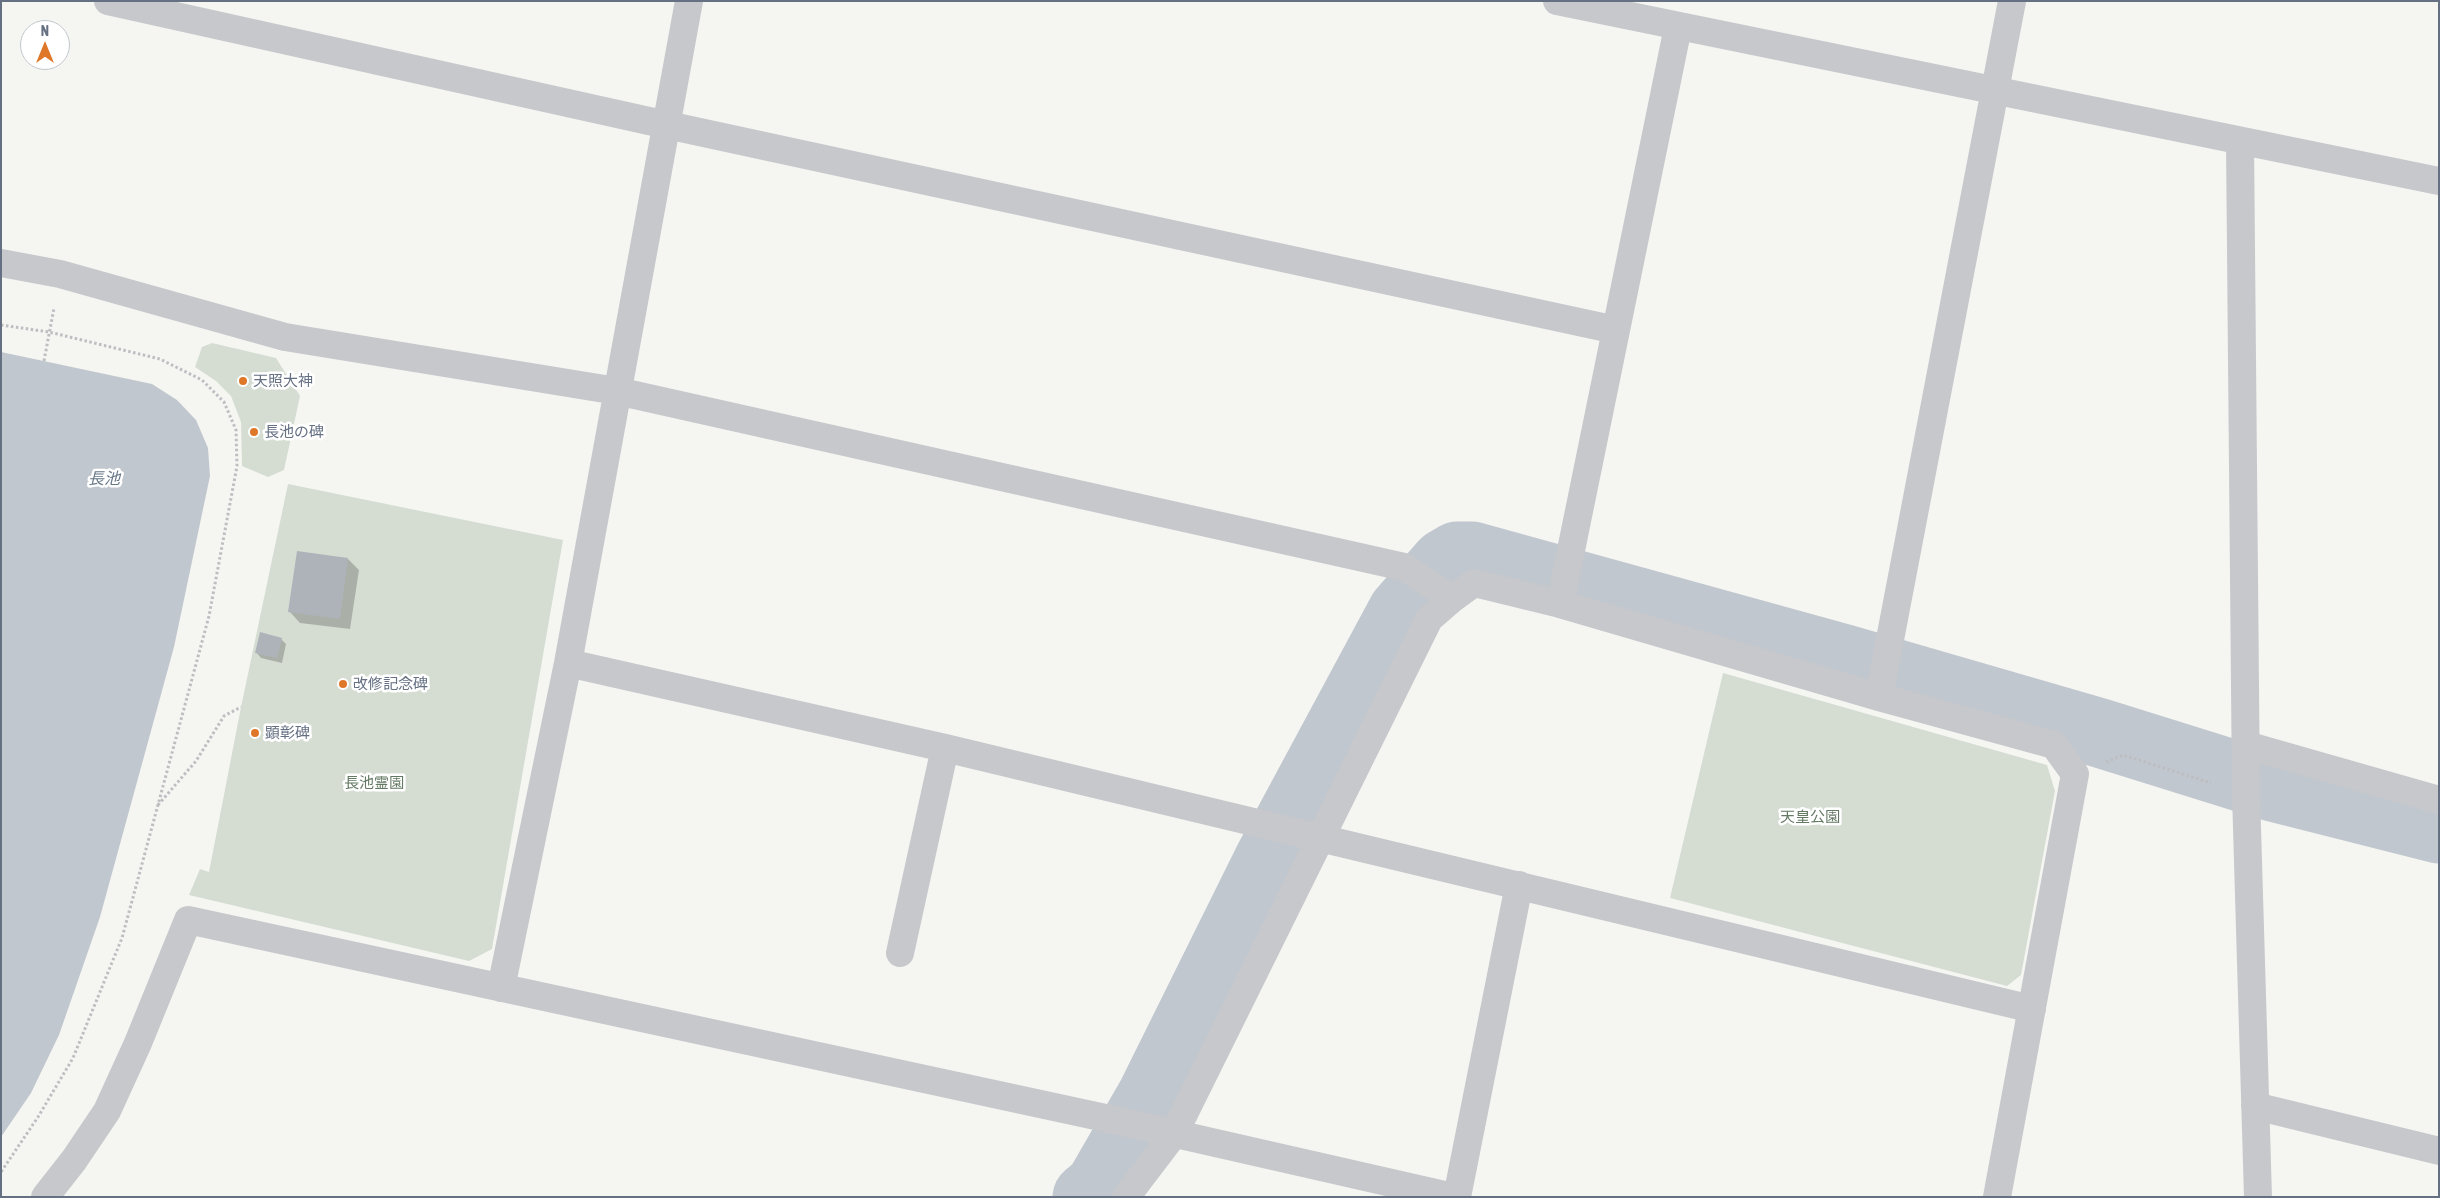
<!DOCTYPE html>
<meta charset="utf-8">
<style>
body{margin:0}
#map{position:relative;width:2440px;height:1198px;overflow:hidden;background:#f5f6f2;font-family:"Asap Condensed",sans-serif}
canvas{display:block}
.frame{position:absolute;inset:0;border:2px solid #657083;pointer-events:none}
.north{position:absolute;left:20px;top:20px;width:50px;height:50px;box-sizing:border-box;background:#fff;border:1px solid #c1c6cd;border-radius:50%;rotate:0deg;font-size:14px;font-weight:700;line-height:20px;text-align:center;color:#657083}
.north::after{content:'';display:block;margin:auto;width:18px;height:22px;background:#df7729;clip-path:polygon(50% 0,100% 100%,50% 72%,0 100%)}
</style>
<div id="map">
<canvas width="2440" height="1198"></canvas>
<div class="frame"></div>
<div class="north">N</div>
</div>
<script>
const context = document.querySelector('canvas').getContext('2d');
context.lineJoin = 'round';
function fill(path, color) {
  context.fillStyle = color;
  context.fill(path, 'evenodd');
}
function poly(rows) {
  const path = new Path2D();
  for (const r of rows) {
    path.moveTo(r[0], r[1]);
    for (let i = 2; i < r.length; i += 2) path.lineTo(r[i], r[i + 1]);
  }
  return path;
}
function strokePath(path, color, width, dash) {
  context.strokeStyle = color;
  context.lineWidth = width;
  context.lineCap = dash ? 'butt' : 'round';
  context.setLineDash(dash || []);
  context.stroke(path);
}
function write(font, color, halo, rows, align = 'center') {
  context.font = font + ' "Asap Condensed","Noto Sans JP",sans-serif';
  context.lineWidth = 5;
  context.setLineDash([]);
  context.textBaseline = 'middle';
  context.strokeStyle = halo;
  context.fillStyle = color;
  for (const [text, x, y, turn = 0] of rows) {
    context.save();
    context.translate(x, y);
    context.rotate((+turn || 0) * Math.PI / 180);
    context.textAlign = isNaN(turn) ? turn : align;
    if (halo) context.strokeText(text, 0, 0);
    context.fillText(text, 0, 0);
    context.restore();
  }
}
fill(poly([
 [212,343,276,358,300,396,284,470,268,477,242,466,241,422,231,396,216,381,195,367,202,347],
 [288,484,563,540,492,949,469,961,189,895,200,869,209,872,241,707],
 [1723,673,2047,765,2055,791,2021,975,2007,986,1670,898]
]), '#d5ddd3');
fill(poly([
 [1,352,152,384,177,400,196,420,208,448,210,476,174,647,100,917,59,1035,31,1093,1,1137]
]), '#c1c7ce');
fill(poly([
 [348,559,359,570,350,629,300,623,290,612],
 [281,639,286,644,282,663,261,658,256,652]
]), '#0003');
strokePath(poly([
 [1087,1197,1099,1187,1151,1097,1269,859,1402,612,1445,563,1457,556,1472,556,1845,659,2100,733,2273,787,2439,829]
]), '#c1c7ce', 69);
fill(poly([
 [297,551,348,558,340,619,288,612],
 [260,632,282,638,277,658,255,653]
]), '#aeb3ba');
strokePath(poly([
 [1,325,49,332,160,359,202,380,224,402,236,430,237,466,209,616,122,938,73,1058,38,1117,1,1172],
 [44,361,54,308],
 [2106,762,2123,755,2211,783],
 [158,805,196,761,224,716,241,707]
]), '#bdbec1', 3, [2.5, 2.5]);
strokePath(poly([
 [108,1,667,125,1616,330],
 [1557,1,2439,181],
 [2240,141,2246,794,2258,1197],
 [1,263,60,274,285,337,617,391,1404,567,1452,599],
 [1560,604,1678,27],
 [568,663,945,748,2032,1009],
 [1879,697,2012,1],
 [2246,745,2439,800],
 [900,953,945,748],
 [501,988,568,663,689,1],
 [2255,1106,2439,1151],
 [45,1197,74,1160,107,1111,138,1043,188,920,1119,1121,1453,1197],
 [1126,1197,1174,1134,1429,619,1452,599,1474,583,1560,604,1879,697,2054,745,2075,774,1997,1197],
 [1457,1197,1519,885]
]), '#c6c8cc', 28);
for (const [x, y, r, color] of [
 [243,381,5,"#df7729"],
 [254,432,5,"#df7729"],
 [343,684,5,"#df7729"],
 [255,733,5,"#df7729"]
]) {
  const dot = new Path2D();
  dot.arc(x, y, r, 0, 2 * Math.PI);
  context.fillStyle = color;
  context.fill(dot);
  strokePath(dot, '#fff', 2);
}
write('15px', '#657083', '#fff', [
 ["天照大神",253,381],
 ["長池の碑",264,432],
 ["改修記念碑",353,684],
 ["顕彰碑",265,733]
], 'left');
write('15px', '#647a64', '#fff', [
 ["長池霊園",374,783],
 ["天皇公園",1810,817]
]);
write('italic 16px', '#667786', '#fff', [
 ["長池",104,479]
]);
</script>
